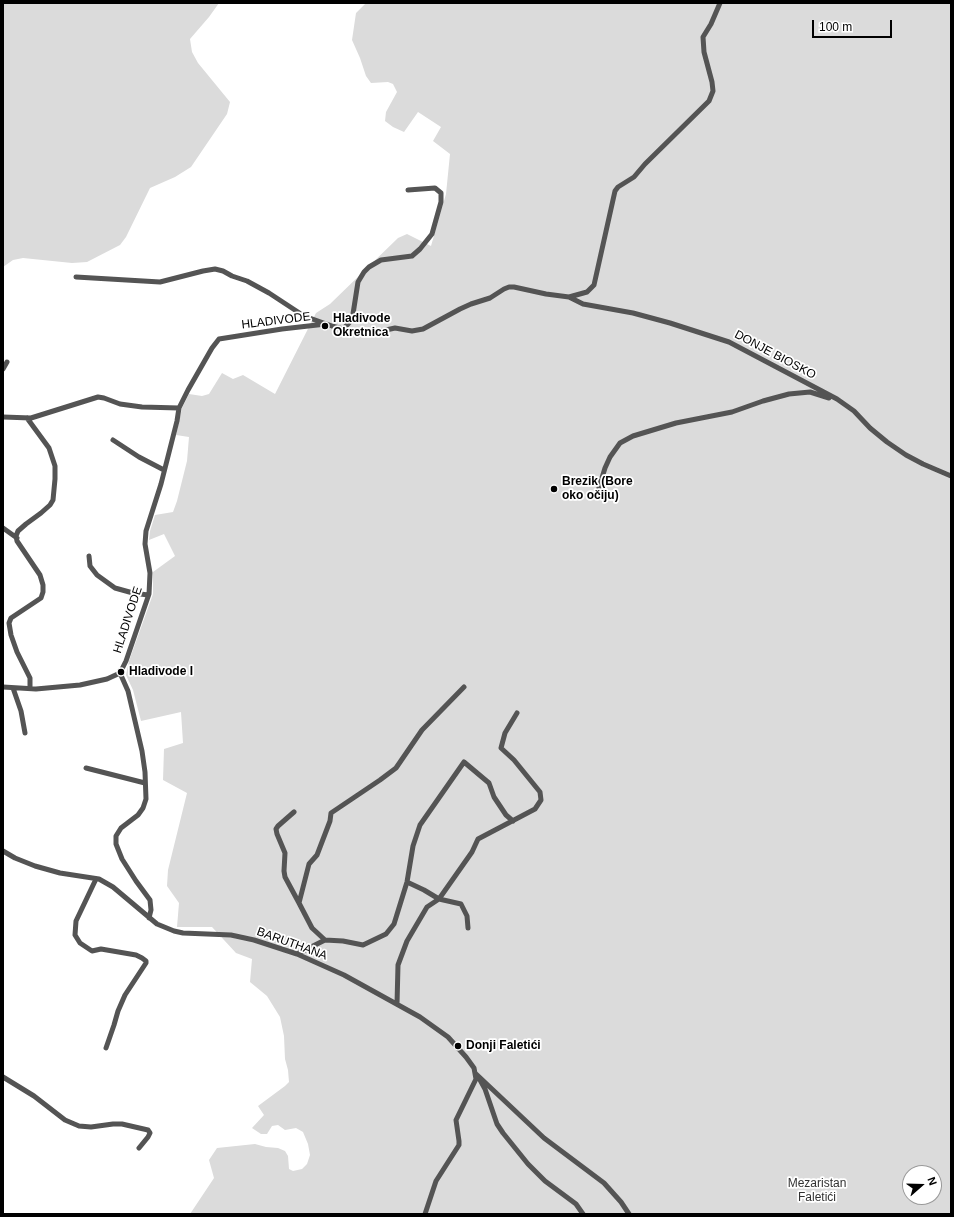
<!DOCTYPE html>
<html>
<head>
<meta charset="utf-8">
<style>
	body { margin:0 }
	#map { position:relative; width:954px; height:1217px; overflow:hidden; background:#fff; font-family:Arial,sans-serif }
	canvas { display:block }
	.frame { position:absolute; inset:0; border:4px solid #000; pointer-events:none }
	.north { position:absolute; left:902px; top:1165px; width:40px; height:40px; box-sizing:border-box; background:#fff; border:1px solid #999; border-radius:50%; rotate:70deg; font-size:11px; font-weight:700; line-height:16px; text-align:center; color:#000 }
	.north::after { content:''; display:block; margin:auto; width:14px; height:18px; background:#000; clip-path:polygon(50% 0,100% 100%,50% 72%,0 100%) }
	.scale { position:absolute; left:812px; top:20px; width:80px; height:18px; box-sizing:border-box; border:2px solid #000; border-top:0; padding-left:5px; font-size:12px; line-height:14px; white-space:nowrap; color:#000; -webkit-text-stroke:3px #fff; paint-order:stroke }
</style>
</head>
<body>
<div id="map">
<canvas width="954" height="1217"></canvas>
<div class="frame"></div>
<div class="north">N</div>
<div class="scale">100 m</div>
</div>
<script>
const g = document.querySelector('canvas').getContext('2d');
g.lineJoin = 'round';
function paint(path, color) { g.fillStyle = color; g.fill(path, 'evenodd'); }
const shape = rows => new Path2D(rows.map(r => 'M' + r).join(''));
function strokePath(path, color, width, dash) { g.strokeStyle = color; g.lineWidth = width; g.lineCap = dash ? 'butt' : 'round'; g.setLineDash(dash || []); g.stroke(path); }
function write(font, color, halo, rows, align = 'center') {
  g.font = font + ' Arial,sans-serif'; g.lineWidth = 3.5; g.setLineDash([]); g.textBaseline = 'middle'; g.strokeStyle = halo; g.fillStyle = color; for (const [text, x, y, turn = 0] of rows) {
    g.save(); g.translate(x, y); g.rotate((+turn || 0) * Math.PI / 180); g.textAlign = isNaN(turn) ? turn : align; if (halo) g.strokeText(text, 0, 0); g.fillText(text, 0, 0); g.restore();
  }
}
paint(shape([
	[3,3,219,3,209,17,190,39,192,52,198,63,230,102,227,114,191,167,175,177,150,188,126,237,120,245,87,262,72,263,23,258,13,260,3,267],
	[366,3,951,3,951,1214,331,1214,330,1213,328,1214,190,1214,214,1178,209,1160,217,1148,255,1144,266,1147,278,1148,285,1151,288,1156,289,1169,293,1171,302,1169,307,1164,310,1155,308,1144,303,1132,296,1128,285,1130,278,1125,272,1126,267,1134,261,1134,252,1128,264,1115,258,1106,285,1086,289,1082,288,1070,285,1059,284,1036,280,1017,267,996,250,982,252,959,236,953,212,927,177,927,179,903,167,886,168,870,187,793,163,780,164,749,183,743,181,712,141,721,133,690,126,675,129,661,153,594,153,572,175,556,164,534,149,540,150,531,155,515,173,512,177,501,187,461,189,437,176,435,182,408,189,394,202,396,209,394,222,373,233,379,243,375,275,394,316,313,330,304,398,238,407,234,431,246,446,194,450,154,433,141,441,127,418,112,404,132,393,127,385,121,386,112,397,92,393,84,388,82,371,83,366,76,360,58,352,40,356,13],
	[910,1173,934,1173,934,1197,910,1197]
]), '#dbdbdb');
strokePath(shape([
	[76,277,160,282,203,271,215,269,223,271,232,276,247,281,269,293,304,316,332,326,357,333,368,334,395,328,412,331,423,329,460,309,471,304,490,298,504,289,509,287,514,287,546,294,569,297,583,304,633,313,670,323,729,342,837,399,854,411,870,428,887,442,906,455,923,464,951,476],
	[569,297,587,292,594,285,615,191,618,187,634,177,645,164,709,101,713,91,712,82,704,52,703,37,711,24,720,3],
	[343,329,349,323,353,314,358,282,364,272,369,267,381,260,412,256,420,249,432,234,441,202,441,193,435,188,408,190],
	[3,369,7,362],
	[179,408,188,390,212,348,219,339,282,329,326,324],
	[3,417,31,418,98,397,104,398,120,404,142,407,179,408,177,421,161,484,146,531,145,544,150,573,149,594,126,661,120,673,107,679,80,685,36,689,3,687],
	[27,418,49,448,55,466,55,479,53,500,50,505,41,513,26,524,18,531,16,536,17,541,40,575,43,585,43,592,41,598,11,618,9,623,11,635,17,652,30,678,30,688],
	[113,440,139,457,164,470],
	[598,491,605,468,610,457,620,443,633,436,676,423,732,412,763,401,789,394,810,392,829,398],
	[3,528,17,538],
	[89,556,90,566,97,575,115,588,133,593,148,595],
	[120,673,128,691,142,751,145,772,146,799,143,808,138,815,121,828,116,836,116,844,122,859,136,881,150,900,151,910,149,918],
	[13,688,21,711,25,733],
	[86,768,145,783],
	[294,812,278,826,276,829,277,834,285,853,284,871,285,877,299,903],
	[3,851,15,858,35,866,60,873,99,879,113,887,157,924,174,931,183,933,231,935,254,940,297,954,344,975,420,1017,448,1037,466,1057,474,1068,476,1079,456,1120,459,1141,459,1145,436,1181,425,1214],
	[96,879,76,921,75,935,80,943,92,951,101,949,136,955,142,958,146,961,146,963,125,995,118,1011,114,1025,106,1048],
	[407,882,424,890,439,899,461,904,467,916,468,928],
	[325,940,312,928,299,903,309,864,317,855,330,821,331,813,380,780,396,768,422,730,464,687],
	[297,954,325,940,343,941,363,945,386,934,394,924,407,882,413,846,420,825,464,762,489,783,494,797,506,815,513,821],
	[397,1004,398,965,407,941,427,907,439,899,472,852,478,839,535,809,541,800,540,792,514,760,501,748,505,733,517,713],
	[475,1073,544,1138,604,1183,621,1202,629,1214],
	[3,1077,34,1096,65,1120,79,1126,91,1127,113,1124,122,1124,148,1130,150,1133,148,1137,139,1148],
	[479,1078,485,1089,497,1124,503,1133,528,1164,545,1181,576,1204,583,1214]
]), '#545454', 5);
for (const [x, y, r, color] of [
	[325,326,4,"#000"],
	[554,489,4,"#000"],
	[121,672,4,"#000"],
	[458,1046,4,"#000"]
]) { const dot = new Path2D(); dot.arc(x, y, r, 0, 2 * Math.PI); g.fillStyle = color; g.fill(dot); strokePath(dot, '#fff', 1.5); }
write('bold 12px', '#000', '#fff', [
	["Hladivode",333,319],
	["Okretnica",333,333],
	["Brezik (Bore",562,482],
	["oko očiju)",562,496],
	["Hladivode I",129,672],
	["Donji Faletići",466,1046]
], 'left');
write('12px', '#000', '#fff', [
	["HLADIVODE",276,321,-7],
	["DONJE BIOSKO",775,355,28],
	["HLADIVODE",128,620,-72],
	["BARUTHANA",292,944,20]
]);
write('12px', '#323232', '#fff', [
	["Mezaristan",817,1184],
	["Faletići",817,1198]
]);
</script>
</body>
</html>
